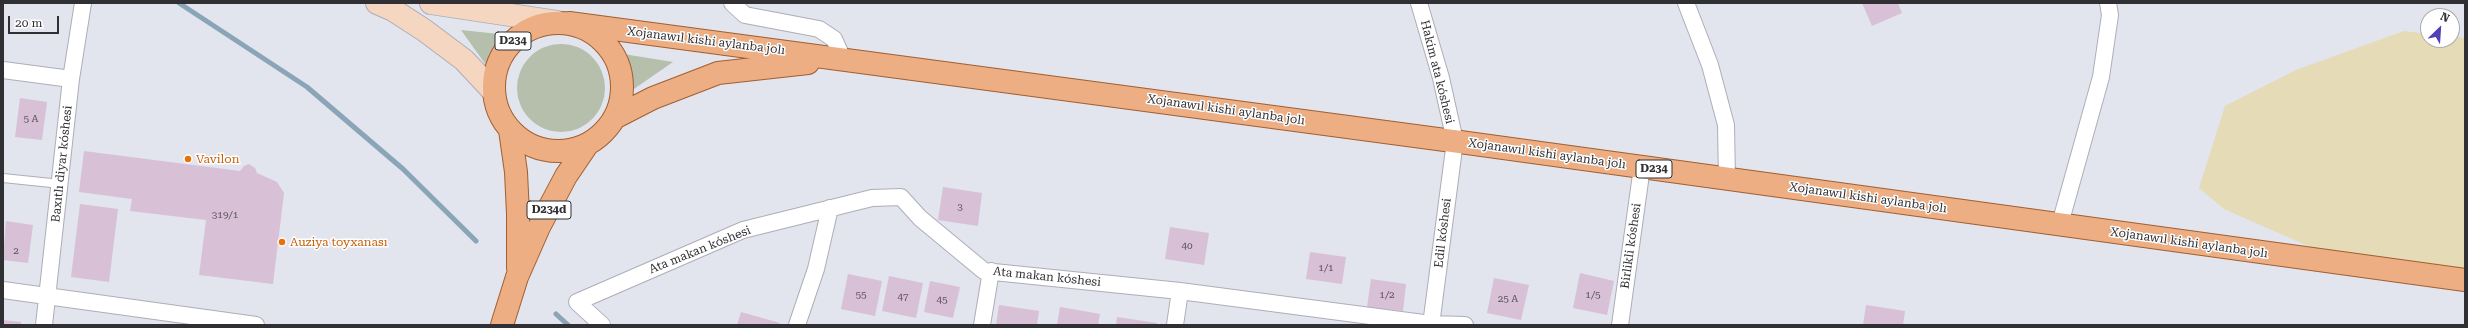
<!DOCTYPE html>
<html>
<head>
<meta charset="utf-8">
<style>
	body { margin:0 }
	#map { position:relative; width:2468px; height:328px; overflow:hidden; background:#e2e4ee; font-family:"Roboto Serif",serif }
	canvas { display:block }
	.frame { position:absolute; inset:0; border:4px solid #303034; pointer-events:none }
	.north { position:absolute; left:2420px; top:8px; width:40px; height:40px; box-sizing:border-box; background:#fff; border:1px solid #acacae; border-radius:50%; rotate:25deg; font-size:11px; font-weight:700; line-height:16px; text-align:center; color:#303034 }
	.north::after { content:''; display:block; margin:auto; width:14px; height:18px; background:#503fb6; clip-path:polygon(50% 0,100% 100%,50% 72%,0 100%) }
	.scale { position:absolute; left:8px; top:16px; width:51px; height:18px; box-sizing:border-box; border:2px solid #303034; border-top:0; padding-left:5px; font-size:12px; line-height:14px; white-space:nowrap; color:#303034; -webkit-text-stroke:3px #fff; paint-order:stroke }
</style>
</head>
<body>
<div id="map">
<canvas width="2468" height="328"></canvas>
<div class="frame"></div>
<div class="north">N</div>
<div class="scale">20 m</div>
</div>
<script>
const g = document.querySelector('canvas').getContext('2d');
g.lineJoin = 'round';
function paint(path, color) { g.fillStyle = color; g.fill(path, 'evenodd'); }
const shape = rows => new Path2D(rows.map(r => 'M' + r).join(''));
function strokePath(path, color, width, dash) { g.strokeStyle = color; g.lineWidth = width; g.lineCap = dash ? 'butt' : 'round'; g.setLineDash(dash || []); g.stroke(path); }
function write(font, color, halo, rows, align = 'center') {
  g.font = font + ' "Roboto Serif",serif'; g.lineWidth = 3; g.setLineDash([]); g.textBaseline = 'middle'; g.strokeStyle = halo; g.fillStyle = color; for (const [text, x, y, turn = 0] of rows) {
    g.save(); g.translate(x, y); g.rotate((+turn || 0) * Math.PI / 180); g.textAlign = isNaN(turn) ? turn : align; if (halo) g.strokeText(text, 0, 0); g.fillText(text, 0, 0); g.restore();
  }
}
paint(shape([
	[461,30,508,35,494,48,486,65],
	'517 88a44 44 0 1 1 88 0a44 44 0 1 1-88 0Z',
	[617,53,673,62,631,91,629,72,625,62]
]), '#b5bfac');
paint(shape([
	[2404,31,2428,34,2428,40,2452,40,2452,36,2465,38,2465,279,2349,264,2224,209,2199,188,2225,106,2296,70]
]), '#e5dbb6');
strokePath(shape([
	[179,3,307,87,403,169,476,241],
	[556,314,568,325]
]), '#8aa5b7', 5);
paint(shape([
	[1862,3,1898,3,1902,13,1872,26],
	[20,98,47,102,42,140,15,137],
	[84,151,240,171,244,166,249,164,255,168,257,173,277,182,284,193,273,284,199,275,206,220,130,211,132,199,79,192],
	[943,187,982,193,978,226,938,220],
	[80,204,118,209,109,282,71,277],
	[6,221,33,225,28,263,3,260],
	[1170,227,1209,233,1204,265,1165,259],
	[1310,252,1346,257,1342,284,1306,279],
	[1580,273,1614,281,1607,315,1573,308],
	[848,274,882,281,875,316,841,309],
	[889,276,923,283,916,318,882,311],
	[1494,278,1529,285,1521,320,1487,313],
	[1371,279,1406,284,1403,311,1367,307],
	[930,281,960,287,953,318,924,312],
	[999,305,1039,311,1037,325,996,325],
	[1866,305,1905,311,1903,325,1863,325],
	[1060,307,1100,314,1098,325,1057,325],
	[741,312,780,323,779,325,737,325],
	[1117,317,1157,323,1157,325,1116,325],
	[3,320,21,322,21,325,3,325]
]), '#d8c0d6');
const lane = shape([
	[3,178,61,184]
]);
const street = shape([
	[732,3,745,15,819,29,834,39,843,59],
	[1419,3,1441,78,1455,141,1431,325],
	[1686,3,1710,65,1726,125,1727,179],
	[3,70,71,79],
	[2060,224,2101,77,2110,15,2108,3],
	[3,290,256,325],
	[44,325,71,79,83,3],
	[602,325,577,302,743,230,872,198,901,197,920,218,984,271,1180,291,1431,324,1465,325],
	[797,325,816,269,830,208],
	[982,325,991,271],
	[1175,325,1180,291],
	[1620,325,1642,167]
]);
const secondary = shape([
	[377,3,393,10,424,30,464,60,493,91],
	[431,3,557,22]
]);
const primary = shape([
	'494 87a64 64 0 1 1 128 0a64 64 0 1 1-128 0Z',
	[569,23,1460,142,2465,280],
	[616,117,653,98,718,73,808,63],
	[510,130,516,172,518,214,518,268],
	[502,325,517,277,539,227,566,176,587,145]
]);
strokePath(lane, '#adaeb8', 10);
strokePath(street, '#adaeb8', 18);
strokePath(secondary, '#adaeb8', 24);
strokePath(primary, '#a25f30', 24);
strokePath(lane, '#fff', 8);
strokePath(street, '#fff', 16);
strokePath(secondary, '#f5d6c0', 22);
strokePath(primary, '#ecae82', 22);
for (const [x, y, r, color] of [
	[188,159,4,"#e8710a"],
	[282,242,4,"#e8710a"]
]) { const dot = new Path2D(); dot.arc(x, y, r, 0, 2 * Math.PI); g.fillStyle = color; g.fill(dot); strokePath(dot, '#fff', 1.5); }
write('10px', '#5a545c', null, [
	["5 А",31,119],
	["3",960,207],
	["319/1",225,215],
	["40",1187,246],
	["2",16,251],
	["1/1",1326,268],
	["55",861,295],
	["1/2",1387,295],
	["1/5",1593,295],
	["47",903,297],
	["25 А",1508,299],
	["45",942,300]
]);
for (const [x, y, w] of [
	[513,41,36],
	[1654,169,36],
	[549,210,44]
]) { const box = new Path2D(); box.roundRect(x - w / 2, y - 9, w, 18, 3); g.fillStyle = '#fff'; g.fill(box); strokePath(box, '#303034', 1); }
write('bold 11px', '#303034', null, [
	["D234",513,41],
	["D234",1654,169],
	["D234d",549,210]
]);
write('12px', '#303034', '#fff', [
	["Xojanawıl kishi aylanba jolı",706,41,7],
	["Hakim ata kóshesi",1437,72,76],
	["Xojanawıl kishi aylanba jolı",1226,110,8],
	["Xojanawıl kishi aylanba jolı",1547,154,8],
	["Baxıtlı diyar kóshesi",62,164,-84],
	["Xojanawıl kishi aylanba jolı",1868,198,8],
	["Edil kóshesi",1443,233,-83],
	["Xojanawıl kishi aylanba jolı",2189,243,8],
	["Birlikli kóshesi",1631,246,-82],
	["Ata makan kóshesi",700,250,-22],
	["Ata makan kóshesi",1047,277,6]
]);
write('12px', '#c56008', '#fff', [
	["Vavilon",196,159],
	["Auziya toyxanası",290,242]
], 'left');
</script>
</body>
</html>
